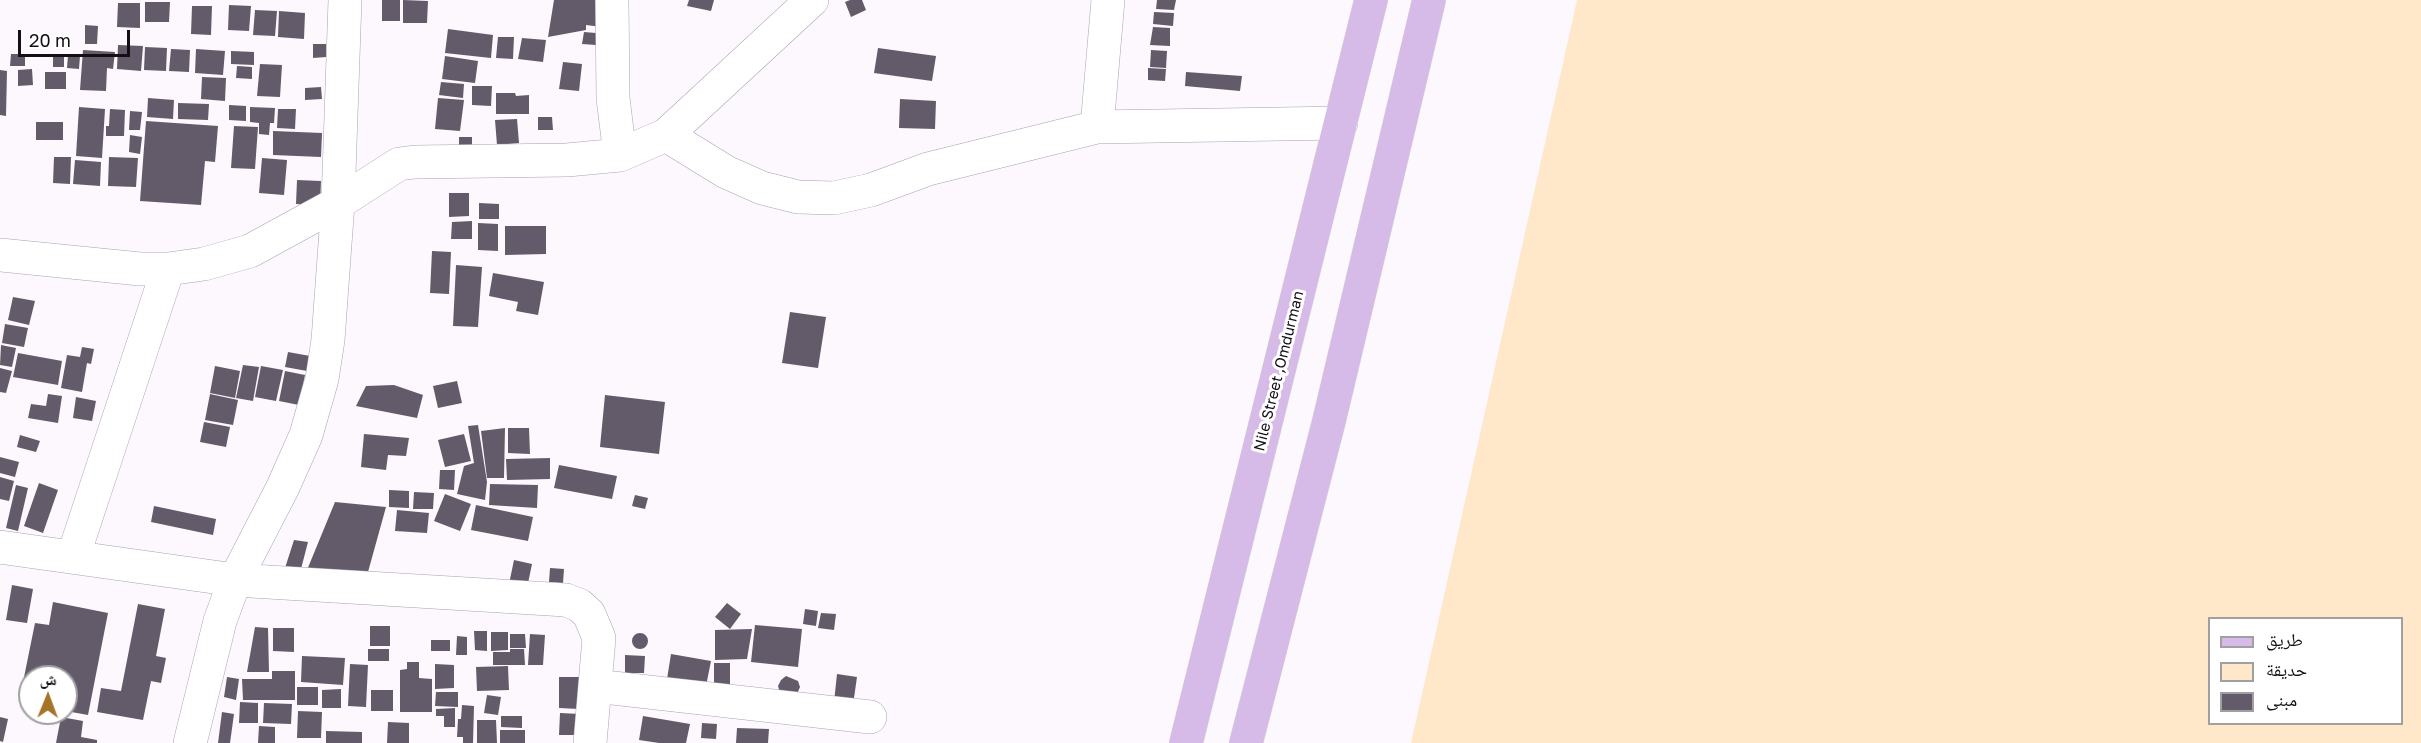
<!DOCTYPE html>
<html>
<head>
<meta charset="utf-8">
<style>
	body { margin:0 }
	#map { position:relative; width:2421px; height:743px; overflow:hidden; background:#fcf8fe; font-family:"Golos Text","Noto Naskh Arabic",sans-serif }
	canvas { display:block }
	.legend { position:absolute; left:2208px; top:617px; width:195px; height:108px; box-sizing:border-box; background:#fff; border:2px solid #a19fa1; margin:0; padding:8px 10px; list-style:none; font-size:18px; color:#130f15 }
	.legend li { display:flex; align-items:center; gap:12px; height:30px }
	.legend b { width:30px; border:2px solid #a19fa1 }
	.north { position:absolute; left:18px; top:665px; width:60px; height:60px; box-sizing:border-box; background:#fff; border:2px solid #a19fa1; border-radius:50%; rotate:1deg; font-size:16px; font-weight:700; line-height:24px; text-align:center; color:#130f15 }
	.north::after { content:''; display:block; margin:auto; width:21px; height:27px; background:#a47528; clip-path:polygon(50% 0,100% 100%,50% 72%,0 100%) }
	.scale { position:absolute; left:18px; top:30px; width:112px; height:27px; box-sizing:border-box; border:3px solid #130f15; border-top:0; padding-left:8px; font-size:18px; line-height:21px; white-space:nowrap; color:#130f15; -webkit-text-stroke:4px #fff; paint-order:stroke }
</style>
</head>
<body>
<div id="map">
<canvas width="2421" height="743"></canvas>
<ul class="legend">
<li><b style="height:8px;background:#d6bae8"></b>طريق</li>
<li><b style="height:16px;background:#ffe8ca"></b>حديقة</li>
<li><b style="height:16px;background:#635b69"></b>مبنى</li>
</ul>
<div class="north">ش</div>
<div class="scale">20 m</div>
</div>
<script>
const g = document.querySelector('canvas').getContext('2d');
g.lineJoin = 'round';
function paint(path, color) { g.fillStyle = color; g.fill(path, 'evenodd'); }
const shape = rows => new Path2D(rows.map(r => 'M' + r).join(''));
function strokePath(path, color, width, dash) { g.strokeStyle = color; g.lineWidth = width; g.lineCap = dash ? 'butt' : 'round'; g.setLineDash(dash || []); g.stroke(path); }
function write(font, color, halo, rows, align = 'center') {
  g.font = font + ' "Golos Text",sans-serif'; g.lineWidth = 6; g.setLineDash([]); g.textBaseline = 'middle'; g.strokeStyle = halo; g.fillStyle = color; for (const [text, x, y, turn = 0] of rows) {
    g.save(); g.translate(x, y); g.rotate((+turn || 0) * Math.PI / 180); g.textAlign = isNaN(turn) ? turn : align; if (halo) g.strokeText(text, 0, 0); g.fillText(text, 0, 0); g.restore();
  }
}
paint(shape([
	[1577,0,2421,0,2421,743,1411,743],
	[2210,618,2402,618,2402,724,2210,724]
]), '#ffe8ca');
paint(shape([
	[382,0,400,0,400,21,382,21],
	[403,0,428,1,427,23,403,23],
	[554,0,600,0,602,27,586,25,586,30,548,37],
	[689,0,714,0,711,11,687,6],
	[850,0,862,0,866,10,851,17,845,2],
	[1157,0,1176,0,1174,10,1156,9],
	[145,2,170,2,169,22,145,22],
	[118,3,140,3,140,28,117,27],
	[229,5,251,6,249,31,228,30],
	[192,6,212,6,211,35,191,34],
	[255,10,277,11,275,36,253,35],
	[279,11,305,13,304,39,278,37],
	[1154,12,1174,13,1173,26,1153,24],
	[85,25,98,26,97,44,85,44],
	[1153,27,1170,28,1170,46,1150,45],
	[448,29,493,35,491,58,445,53],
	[584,32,596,33,596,45,582,44],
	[498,37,514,37,513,59,496,58],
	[522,38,546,40,543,62,518,59],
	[313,44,326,44,326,57,313,58],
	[118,45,143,46,141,71,117,69],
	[145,47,167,48,166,71,144,70],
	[878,48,936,56,932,81,874,73],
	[171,49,190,50,189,72,169,71],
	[196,49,225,51,223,75,195,73],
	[83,50,115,52,113,69,107,68,106,91,80,90],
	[1151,50,1167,51,1166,68,1150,67],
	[231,51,254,52,254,65,231,64],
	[11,54,25,54,25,66,10,66],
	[68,55,80,56,79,69,67,68],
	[53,56,64,56,64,67,53,67],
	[445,56,478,61,475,83,442,79],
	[563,62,582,64,579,91,559,89],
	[260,64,282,65,280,97,257,96],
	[237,66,252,67,252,79,236,78],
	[1148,68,1166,69,1165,81,1148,80],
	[32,69,33,85,18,86,18,70],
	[0,70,7,71,6,116,0,115],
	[45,72,66,72,66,89,45,89],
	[1186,72,1242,76,1240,91,1185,86],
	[202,77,226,78,225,101,201,99],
	[441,82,464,84,463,98,439,95],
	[472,86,492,86,491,106,472,105],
	[321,87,322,99,305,100,305,88],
	[496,93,515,93,516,96,529,95,529,114,496,114],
	[148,98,174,100,173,119,147,117],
	[438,98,464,100,460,131,435,129],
	[900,99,936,101,935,129,899,128],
	[178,103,209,104,208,120,178,119],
	[229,105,246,106,246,121,229,120],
	[79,107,105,109,102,158,76,156],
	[250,107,275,108,274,123,270,123,269,135,259,134,259,123,250,122],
	[110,109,125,110,124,136,106,136,106,126,109,126],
	[278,109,296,109,295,129,277,128],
	[130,111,142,112,140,130,129,130],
	[538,117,552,117,553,130,538,130],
	[517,119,519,143,497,145,495,120],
	[146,121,218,126,215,162,205,161,201,205,140,201],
	[36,122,63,122,63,140,36,140],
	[234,126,258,127,255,169,231,168],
	[273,131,322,133,321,157,273,155],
	[130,135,142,137,140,154,129,152],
	[459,137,472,137,472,156,459,156],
	[54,157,71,157,70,184,53,183],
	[109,157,138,158,136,187,108,186],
	[262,158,287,160,284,195,259,193],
	[75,160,101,162,100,186,73,184],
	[297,180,321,181,320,205,296,204],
	[449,193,469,193,469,216,449,217],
	[479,203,499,204,499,219,479,219],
	[472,221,472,239,451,239,452,222],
	[478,223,498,224,498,251,478,250],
	[505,226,546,226,546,254,505,255],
	[432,251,451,252,449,294,430,293],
	[456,265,482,267,478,327,453,326],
	[493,273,544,282,538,315,516,311,518,302,489,296],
	[13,297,35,301,29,325,8,320],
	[790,312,826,317,818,368,782,363],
	[5,324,28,328,24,347,2,343],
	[1,345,16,348,12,367,0,365],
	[82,347,94,349,91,364,87,363,82,392,61,388,67,355,80,357],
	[288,352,310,356,307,371,285,367],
	[18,353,62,361,58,385,13,377],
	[243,365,259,367,253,401,236,398],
	[215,366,240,371,235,398,210,393],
	[261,366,283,370,276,401,255,397],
	[0,368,12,371,6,393,0,392],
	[285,371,305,375,299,405,279,401],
	[457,381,462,403,438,408,433,386],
	[394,385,423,395,417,418,356,406,366,386],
	[48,394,62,396,58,423,28,418,31,404,46,406],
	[210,394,238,400,233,425,205,420],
	[605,395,665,402,659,454,600,447],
	[76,397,96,401,92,421,73,418],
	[204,422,230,427,226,447,200,442],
	[478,425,487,482,485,500,457,494,464,466,474,463,468,426],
	[505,428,504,478,487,478,481,431],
	[508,428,529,428,530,454,508,453],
	[364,434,409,438,406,456,388,455,386,470,361,467],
	[464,434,471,461,445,467,438,440],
	[20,435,40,441,36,452,17,447],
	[0,457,19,462,15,477,0,473],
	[550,458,550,479,507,480,506,459],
	[559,465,617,476,612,499,554,488],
	[440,470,455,470,454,490,439,489],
	[0,477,14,481,9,501,0,499],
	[39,483,58,490,43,533,24,526],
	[490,484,538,485,537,508,489,505],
	[16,485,28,488,18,531,6,528],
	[389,490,409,491,409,508,389,507],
	[414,492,434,493,433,509,413,509],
	[445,494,471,504,460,531,434,521],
	[635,495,648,498,645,509,632,506],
	[335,502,386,507,368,572,307,570],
	[476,505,533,517,528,541,471,530],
	[154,506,216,519,213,535,151,522],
	[397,510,429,513,427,533,395,531],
	[294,540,308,542,301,569,285,568],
	[514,560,532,564,527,588,509,584],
	[550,568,564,569,563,583,549,582],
	[12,585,33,589,27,623,6,620],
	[53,602,108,613,88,715,66,711,66,677,30,677,30,704,19,702,35,623,49,625],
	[727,603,741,614,730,629,715,617],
	[138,604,165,609,156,656,166,658,161,683,151,681,143,720,97,712,101,688,121,691],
	[805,609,818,611,816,626,803,624],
	[821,613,836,614,834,630,818,628],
	[755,625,802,629,798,667,751,662],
	[370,626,390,626,390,646,370,646],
	[255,627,268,628,269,672,247,672],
	[273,628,294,628,294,652,273,651],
	[752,629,747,659,715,660,715,630],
	[474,631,487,631,487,651,475,650],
	[491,632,508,632,508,650,491,651],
	'632 641a8 8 0 1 1 16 0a8 8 0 1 1-16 0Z',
	[510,634,525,634,526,648,510,648],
	[530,634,545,635,543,665,528,665],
	[457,636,467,637,467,655,456,655],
	[431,640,450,640,450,651,431,651],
	[368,649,389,649,389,661,368,661],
	[510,649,524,649,525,665,493,665,493,652,510,652],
	[671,654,711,661,706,686,667,679],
	[625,655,645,656,644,673,625,673],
	[302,656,345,658,343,685,301,682],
	[407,662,419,662,419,678,432,679,432,712,400,712,400,670,407,669],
	[714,663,730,663,730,685,714,685],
	[350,664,368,665,366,707,348,706],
	[435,664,454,665,454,688,435,689],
	[508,666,509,690,477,691,476,667],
	[272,671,295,671,295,700,243,700,242,679,272,679],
	[837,674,857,677,853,705,834,702],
	[786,676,798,681,800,687,797,694,780,693,778,686,781,680],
	[227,677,239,679,236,700,224,697],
	[559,677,579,677,579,709,559,708],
	[297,687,318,687,318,705,297,705],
	[341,689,341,708,322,708,322,690],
	[371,690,393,690,393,711,371,711],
	[436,692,458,692,458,707,435,706],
	[487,695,501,697,498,715,484,713],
	[240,702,258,703,258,723,239,723],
	[264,703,292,704,291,724,263,723],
	[462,705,474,706,473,743,463,743,463,737,457,737,458,719,461,719],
	[455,708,455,727,444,727,444,716,436,716,436,709],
	[298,711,322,712,321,738,297,738],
	[222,712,234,714,230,743,218,743],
	[560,713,580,714,579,735,559,735],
	[501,716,522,716,522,728,501,727],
	[643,716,690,724,686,743,659,743,639,740],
	[0,717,8,719,3,742,0,741],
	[61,717,83,721,81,737,97,740,97,743,56,743],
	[477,720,496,720,497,743,477,743],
	[388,722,409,723,409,743,387,743],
	[702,723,717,724,716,739,701,738],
	[259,726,275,727,275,743,258,743],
	[737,728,769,729,768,743,736,743],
	[500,730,525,730,525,743,500,743],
	[326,731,362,732,362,743,326,743]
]), '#635b69');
const minor = shape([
	[612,0,613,98,620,155],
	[1097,127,1108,0],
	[666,135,726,172,762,188,798,197,834,198,871,190,928,169,1097,127,1341,123],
	[0,255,140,269,168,269,204,264,250,251,338,203,399,164,415,162,567,160,620,155,666,135,812,0],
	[0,547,235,580,566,600,579,605,589,614,599,638,590,743],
	[73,557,168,269],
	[595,686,870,717],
	[190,743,220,621,235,580,283,487,306,435,322,379,328,340,338,203,345,0]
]);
const major = shape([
	[1186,743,1371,0],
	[1246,743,1329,421,1429,0]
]);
strokePath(minor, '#aaa1b1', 34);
strokePath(major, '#d5d4d5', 34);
strokePath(minor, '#fff', 33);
strokePath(major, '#d6bae8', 33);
write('15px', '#130f15', '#fff', [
	["Nile Street ,Omdurman",1279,371,-76]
]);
</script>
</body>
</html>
